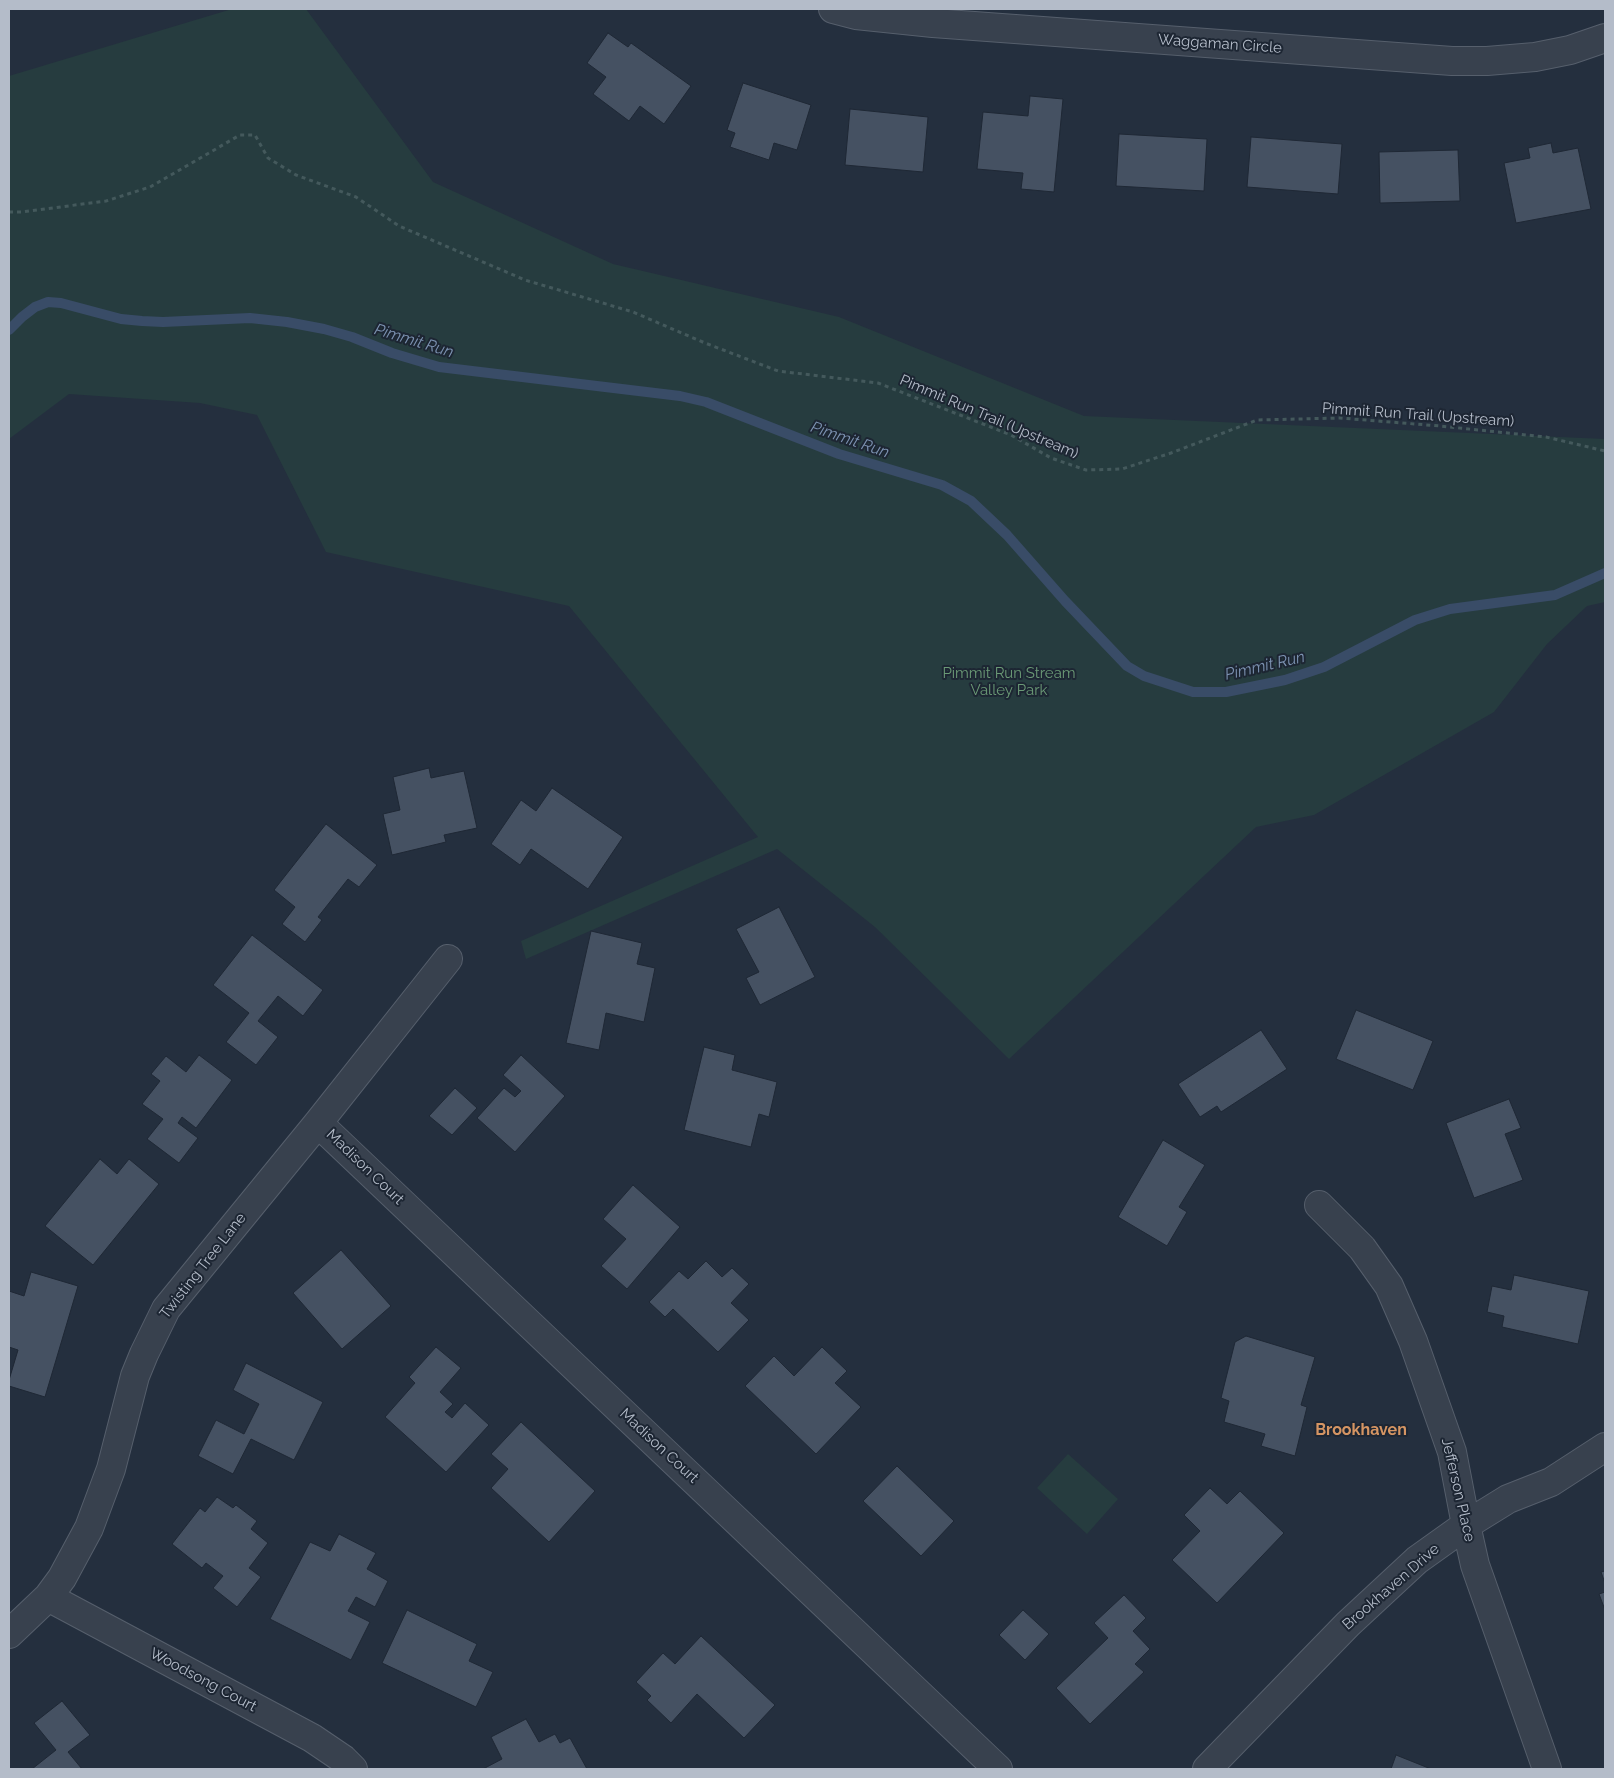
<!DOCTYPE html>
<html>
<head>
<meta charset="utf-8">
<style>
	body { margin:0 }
	#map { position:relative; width:1614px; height:1778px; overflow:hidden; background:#242f3e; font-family:Raleway,sans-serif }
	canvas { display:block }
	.frame { position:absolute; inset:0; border:10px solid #b4bcc9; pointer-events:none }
</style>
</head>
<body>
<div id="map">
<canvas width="1614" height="1778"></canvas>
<div class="frame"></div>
</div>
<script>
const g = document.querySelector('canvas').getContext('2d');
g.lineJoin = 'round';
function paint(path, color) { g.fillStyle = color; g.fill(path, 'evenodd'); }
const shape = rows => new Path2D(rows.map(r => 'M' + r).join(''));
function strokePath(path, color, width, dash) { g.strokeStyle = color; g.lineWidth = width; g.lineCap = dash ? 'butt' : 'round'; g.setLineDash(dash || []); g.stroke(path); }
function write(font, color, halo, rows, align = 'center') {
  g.font = font + ' Raleway,sans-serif'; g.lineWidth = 4; g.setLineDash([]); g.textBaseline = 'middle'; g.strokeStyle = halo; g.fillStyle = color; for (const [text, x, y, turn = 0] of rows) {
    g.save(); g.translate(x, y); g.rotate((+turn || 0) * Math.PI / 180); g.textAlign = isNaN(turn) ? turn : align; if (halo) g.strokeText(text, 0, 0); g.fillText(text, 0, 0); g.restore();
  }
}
paint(shape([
	[232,9,306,9,433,182,613,264,839,317,1084,416,1605,439,1605,602,1587,606,1547,644,1494,712,1314,815,1256,827,1009,1059,875,927,777,849,526,959,521,941,758,837,569,606,326,552,257,415,200,403,69,394,9,439,9,76],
	[1068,1454,1118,1499,1087,1534,1037,1488]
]), '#263c3f');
strokePath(shape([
	[9,330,22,317,35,307,48,302,61,303,121,319,142,321,163,322,250,318,287,322,324,329,352,337,392,353,439,367,680,396,706,402,839,454,942,485,971,501,1007,535,1065,601,1127,666,1144,676,1193,692,1226,692,1285,680,1324,667,1415,620,1450,609,1555,595,1605,573]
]), '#394c67', 10);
const building = shape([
	[608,33,628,47,631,43,691,86,664,124,640,106,629,121,593,94,606,77,587,63,608,33],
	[743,83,811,105,797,150,774,143,769,160,730,147,735,133,727,130,743,83],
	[1030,96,1063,99,1054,192,1021,189,1023,173,977,169,983,112,1028,116,1030,96],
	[850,109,928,117,923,172,845,165,850,109],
	[1119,134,1207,139,1204,191,1116,186,1119,134],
	[1251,137,1342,144,1338,194,1247,187,1251,137],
	[1551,143,1553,153,1578,148,1591,209,1516,223,1504,163,1530,158,1528,148,1551,143],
	[1458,150,1460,201,1380,203,1379,152,1458,150],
	[429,768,431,778,464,771,477,828,444,835,446,842,392,855,383,814,400,810,393,777,429,768],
	[552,788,623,837,588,889,531,849,520,865,491,844,521,800,536,811,552,788],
	[326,824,377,865,359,887,348,879,318,917,322,920,305,942,282,924,295,907,274,890,326,824],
	[779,907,815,977,760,1005,746,978,759,972,736,929,779,907],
	[591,931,642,943,637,964,655,968,644,1022,606,1013,599,1050,566,1043,591,931],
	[252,935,323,990,303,1016,278,996,258,1021,278,1037,256,1065,226,1042,249,1013,213,985,252,935],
	[1356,1010,1433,1041,1413,1090,1336,1059,1356,1010],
	[1261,1030,1287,1069,1221,1112,1217,1106,1200,1117,1178,1084,1261,1030],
	[704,1047,735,1055,732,1070,777,1082,769,1117,759,1114,751,1147,684,1130,704,1047],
	[199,1055,232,1080,196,1128,182,1117,178,1123,198,1138,179,1163,147,1139,163,1119,142,1104,160,1081,151,1074,166,1056,186,1072,199,1055],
	[521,1055,565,1096,515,1152,477,1118,504,1088,515,1097,521,1091,503,1075,521,1055],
	[455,1088,477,1108,452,1135,429,1116,455,1088],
	[1509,1099,1521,1128,1505,1134,1523,1180,1474,1198,1446,1123,1509,1099],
	[1163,1140,1205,1165,1179,1207,1187,1212,1167,1246,1118,1217,1163,1140],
	[100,1159,117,1174,129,1159,159,1184,93,1265,45,1226,100,1159],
	[633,1185,680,1227,627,1289,601,1266,626,1239,603,1219,633,1185],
	[341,1250,391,1306,342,1349,293,1293,341,1250],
	[706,1261,722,1277,732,1268,749,1284,731,1303,749,1320,718,1352,673,1309,665,1317,649,1302,679,1271,688,1279,706,1261],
	[31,1272,78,1286,45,1397,9,1386,9,1380,18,1350,9,1347,9,1291,24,1296,31,1272],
	[1514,1275,1589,1291,1578,1344,1502,1327,1504,1316,1487,1312,1492,1286,1511,1290,1514,1275],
	[1246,1336,1315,1357,1301,1405,1307,1407,1295,1456,1261,1446,1265,1434,1224,1422,1229,1401,1221,1398,1235,1342,1246,1336],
	[436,1347,461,1368,440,1392,453,1404,445,1412,452,1418,465,1403,489,1425,446,1472,385,1417,415,1383,409,1377,436,1347],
	[822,1347,847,1371,835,1383,861,1407,816,1454,745,1386,774,1356,794,1376,822,1347],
	[246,1363,323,1402,294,1460,251,1439,233,1474,198,1456,216,1420,244,1434,259,1404,233,1390,246,1363],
	[521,1422,595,1491,549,1542,491,1488,508,1469,491,1454,521,1422],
	[897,1466,954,1521,921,1556,863,1501,897,1466],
	[1210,1488,1227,1504,1240,1491,1284,1533,1217,1603,1172,1560,1200,1531,1184,1515,1210,1488],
	[217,1497,233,1508,236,1505,257,1521,251,1529,268,1543,249,1568,261,1577,237,1607,213,1588,223,1576,206,1563,202,1568,172,1544,200,1508,205,1512,217,1497],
	[339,1534,376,1553,367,1569,388,1581,375,1607,356,1597,348,1611,370,1622,351,1660,270,1619,310,1542,330,1551,339,1534],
	[1605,1571,1605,1583,1601,1572,1605,1571],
	[1605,1592,1605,1610,1599,1594,1605,1592],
	[1124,1595,1146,1618,1133,1631,1150,1649,1135,1664,1144,1672,1090,1724,1056,1688,1108,1638,1094,1623,1124,1595],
	[407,1610,477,1644,469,1661,493,1672,476,1707,382,1663,407,1610],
	[1023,1610,1049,1634,1025,1660,999,1635,1023,1610],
	[701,1636,775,1705,744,1738,697,1694,671,1723,647,1700,651,1696,636,1682,663,1653,675,1664,701,1636],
	[62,1701,90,1735,68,1752,82,1769,32,1769,56,1750,34,1723,62,1701],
	[526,1719,539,1742,555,1734,560,1743,570,1738,587,1769,483,1769,502,1759,491,1737,526,1719],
	[1396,1755,1431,1769,1391,1769,1396,1755]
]);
paint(building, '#455162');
strokePath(building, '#1f2835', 1);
const minor = shape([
	[833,9,856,15,933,23,1452,61,1487,61,1535,57,1570,50,1605,38],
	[318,1123,998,1769],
	[1319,1205,1362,1248,1389,1286,1413,1341,1452,1452,1466,1525,1475,1565,1547,1769],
	[48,1597,312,1738,343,1759,353,1769],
	[9,1634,48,1597,62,1578,89,1528,111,1469,135,1376,144,1354,166,1309,318,1123,448,959],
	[1207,1769,1348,1624,1417,1560,1466,1525,1508,1499,1551,1482,1605,1447]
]);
strokePath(minor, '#565f6c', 30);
strokePath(shape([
	[9,212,22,212,106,201,150,187,240,135,255,135,268,158,296,175,356,197,399,226,525,280,633,312,705,343,778,371,878,383,1011,435,1051,458,1086,470,1122,469,1171,453,1257,420,1340,418,1440,426,1546,437,1605,451]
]), '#44595c', 3, [4, 4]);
strokePath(minor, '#38414e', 28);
write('15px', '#b4bcc9', '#1d2633', [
	["Waggaman Circle",1220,44,4],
	["Pimmit Run Trail (Upstream)",1418,415,4],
	["Pimmit Run Trail (Upstream)",989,417,23],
	["Madison Court",365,1167,44],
	["Twisting Tree Lane",203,1266,-52],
	["Madison Court",659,1446,43],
	["Jefferson Place",1458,1490,77],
	["Brookhaven Drive",1391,1587,-41],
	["Woodsong Court",203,1680,28]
]);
write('15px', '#6b9a76', '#1d2633', [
	["Pimmit Run Stream",1009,673],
	["Valley Park",1009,690]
]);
write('italic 16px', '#7c92b1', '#1d2633', [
	["Pimmit Run",414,341,17],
	["Pimmit Run",850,440,19],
	["Pimmit Run",1265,666,-13]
]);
write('bold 16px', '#d59563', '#1d2633', [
	["Brookhaven",1361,1430]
]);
</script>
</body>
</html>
